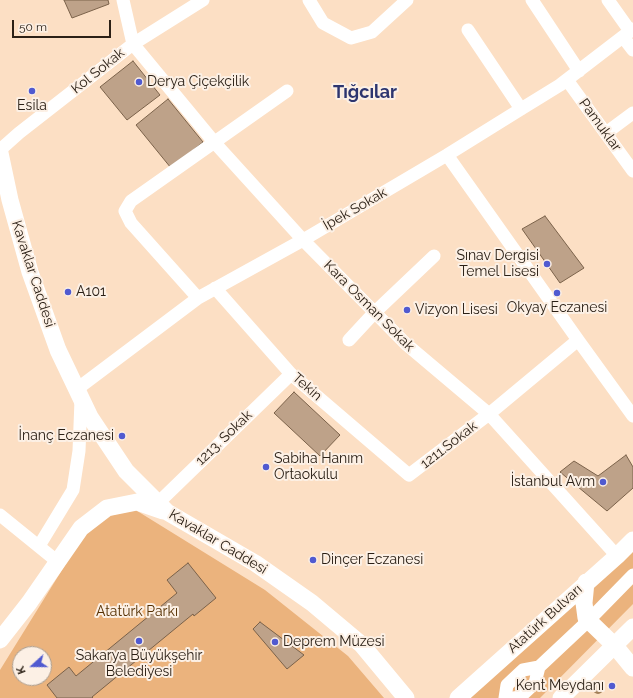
<!DOCTYPE html>
<html>
<head>
<meta charset="utf-8">
<style>
	body { margin:0 }
	#map { position:relative; width:633px; height:698px; overflow:hidden; background:#fcdfc4; font-family:Raleway,sans-serif }
	canvas { display:block }
	.north { position:absolute; left:12px; top:646px; width:40px; height:40px; box-sizing:border-box; background:#fcf0e5; border:1px solid #a89d92; border-radius:50%; rotate:249deg; font-size:11px; font-weight:700; line-height:16px; text-align:center; color:#2b2016 }
	.north::after { content:''; display:block; margin:auto; width:14px; height:18px; background:#505ad0; clip-path:polygon(50% 0,100% 100%,50% 72%,0 100%) }
	.scale { position:absolute; left:12px; top:20px; width:99px; height:18px; box-sizing:border-box; border:2px solid #2b2016; border-top:0; padding-left:5px; font-size:12px; line-height:14px; white-space:nowrap; color:#2b2016; -webkit-text-stroke:3px #fcf0e5; paint-order:stroke }
</style>
</head>
<body>
<div id="map">
<canvas width="633" height="698"></canvas>
<div class="north">K</div>
<div class="scale">50 m</div>
</div>
<script>
const g = document.querySelector('canvas').getContext('2d');
g.lineJoin = 'round';
function paint(path, color) { g.fillStyle = color; g.fill(path, 'evenodd'); }
const shape = rows => new Path2D(rows.map(r => 'M' + r).join(''));
function strokePath(path, color, width, dash) { g.strokeStyle = color; g.lineWidth = width; g.lineCap = dash ? 'butt' : 'round'; g.setLineDash(dash || []); g.stroke(path); }
function write(font, color, halo, rows, align = 'center') {
  g.font = font + ' Raleway,sans-serif'; g.lineWidth = 4; g.setLineDash([]); g.textBaseline = 'middle'; g.strokeStyle = halo; g.fillStyle = color; for (const [text, x, y, turn = 0] of rows) {
    g.save(); g.translate(x, y); g.rotate((+turn || 0) * Math.PI / 180); g.textAlign = isNaN(turn) ? turn : align; if (halo) g.strokeText(text, 0, 0); g.fillText(text, 0, 0); g.restore();
  }
}
paint(shape([
	[134,509,265,590,348,656,384,698,0,698,0,670,88,528,109,516],
	[20,654,44,654,44,678,20,678],
	[633,548,633,604,540,698,467,698]
]), '#ebb37d');
const building = shape([
	[64,0,108,0,109,4,72,18,64,0],
	[133,61,160,95,127,120,100,87,133,61],
	[168,99,203,142,171,168,136,125,168,99],
	[545,216,584,268,560,283,522,229,545,216],
	[294,392,340,435,320,456,274,413,294,392],
	[626,455,633,467,633,488,607,511,560,472,574,461,598,476,626,455],
	[188,563,216,598,194,616,193,614,92,697,93,698,57,698,47,685,69,667,76,676,177,593,167,580,188,563],
	[260,622,304,655,287,669,253,629,260,622]
]);
paint(building, '#bea289');
strokePath(building, '#7b624a', 1);
strokePath(shape([
	[123,0,133,44,214,142,303,240,406,344,489,414,617,556],
	[309,0,323,23,351,38,372,32,407,0],
	[532,0,579,71],
	[608,0,630,31],
	[468,30,521,109],
	[623,37,633,50],
	[567,80,633,171],
	[606,133,633,113],
	[0,150,19,133,133,44,203,0],
	[215,288,291,374,409,475,489,414,578,340,447,155],
	[198,298,131,223,125,211,131,201,287,91],
	[349,340,374,313,434,256],
	[578,340,633,416],
	[77,389,198,298,303,240,447,155,521,109,560,85,633,29],
	[158,503,291,374],
	[0,515,58,562],
	[39,546,73,490,79,451,81,400],
	[505,698,507,685,523,670,539,667],
	[514,698,520,697,535,683,539,667,588,621,633,575]
]), '#fff', 13);
strokePath(shape([
	[0,153,10,200,30,272,58,350,90,417,126,471,167,512,255,563,312,603,362,645,406,698],
	[586,582,584,603,586,618,615,646,633,668],
	[0,640,29,603,81,528,107,508,137,502,163,511],
	[458,698,617,556,633,540],
	[561,698,633,627]
]), '#fff', 17);
g.fillStyle = '#a17f59';
for (const [x, y] of [
	[598,689]
]) { g.beginPath(); g.arc(x, y, 5, 0, 2 * Math.PI); g.fill(); }
for (const [x, y, r, color] of [
	[139,82,4,"#505ad0"],
	[32,91,4,"#505ad0"],
	[547,264,4,"#505ad0"],
	[68,292,4,"#505ad0"],
	[557,293,4,"#505ad0"],
	[407,310,4,"#505ad0"],
	[122,436,4,"#505ad0"],
	[266,467,4,"#505ad0"],
	[603,482,4,"#505ad0"],
	[313,560,4,"#505ad0"],
	[139,641,4,"#505ad0"],
	[275,642,4,"#505ad0"],
	[612,686,4,"#505ad0"]
]) { const dot = new Path2D(); dot.arc(x, y, r, 0, 2 * Math.PI); g.fillStyle = color; g.fill(dot); strokePath(dot, '#fcf0e5', 1.5); }
write('14px', '#2b2016', '#fcf0e5', [
	["Kol Sokak",98,71,-39],
	["Pamuklar",600,125,54],
	["İpek Sokak",355,209,-30],
	["Kavaklar Caddesi",33,274,72],
	["Kara Osman Sokak",369,306,45],
	["Tekin",307,387,41],
	["1213. Sokak",224,438,-44],
	["1211.Sokak",449,445,-38],
	["Kavaklar Caddesi",218,542,31],
	["Atatürk Bulvarı",545,619,-42]
]);
write('14px', '#2b2016', '#fcf0e5', [
	["Derya Çiçekçilik",147,82],
	["Esila",32,106,"center"],
	["Sınav Dergisi",539,256,"right"],
	["Temel Lisesi",539,272,"right"],
	["A101",76,292],
	["Okyay Eczanesi",557,308,"center"],
	["Vizyon Lisesi",415,310],
	["İnanç Eczanesi",114,436,"right"],
	["Sabiha Hanım",274,459],
	["Ortaokulu",274,475],
	["İstanbul Avm",595,482,"right"],
	["Dinçer Eczanesi",321,560],
	["Deprem Müzesi",283,642],
	["Sakarya Büyükşehir",139,656,"center"],
	["Belediyesi",139,672,"center"],
	["Kent Meydanı",604,686,"right"]
], 'left');
write('14px', '#563002', '#fcf0e5', [
	["Atatürk Parkı",137,612]
]);
write('bold 18px', '#2d356f', '#fcf0e5', [
	["Tığcılar",365,93]
]);
</script>
</body>
</html>
